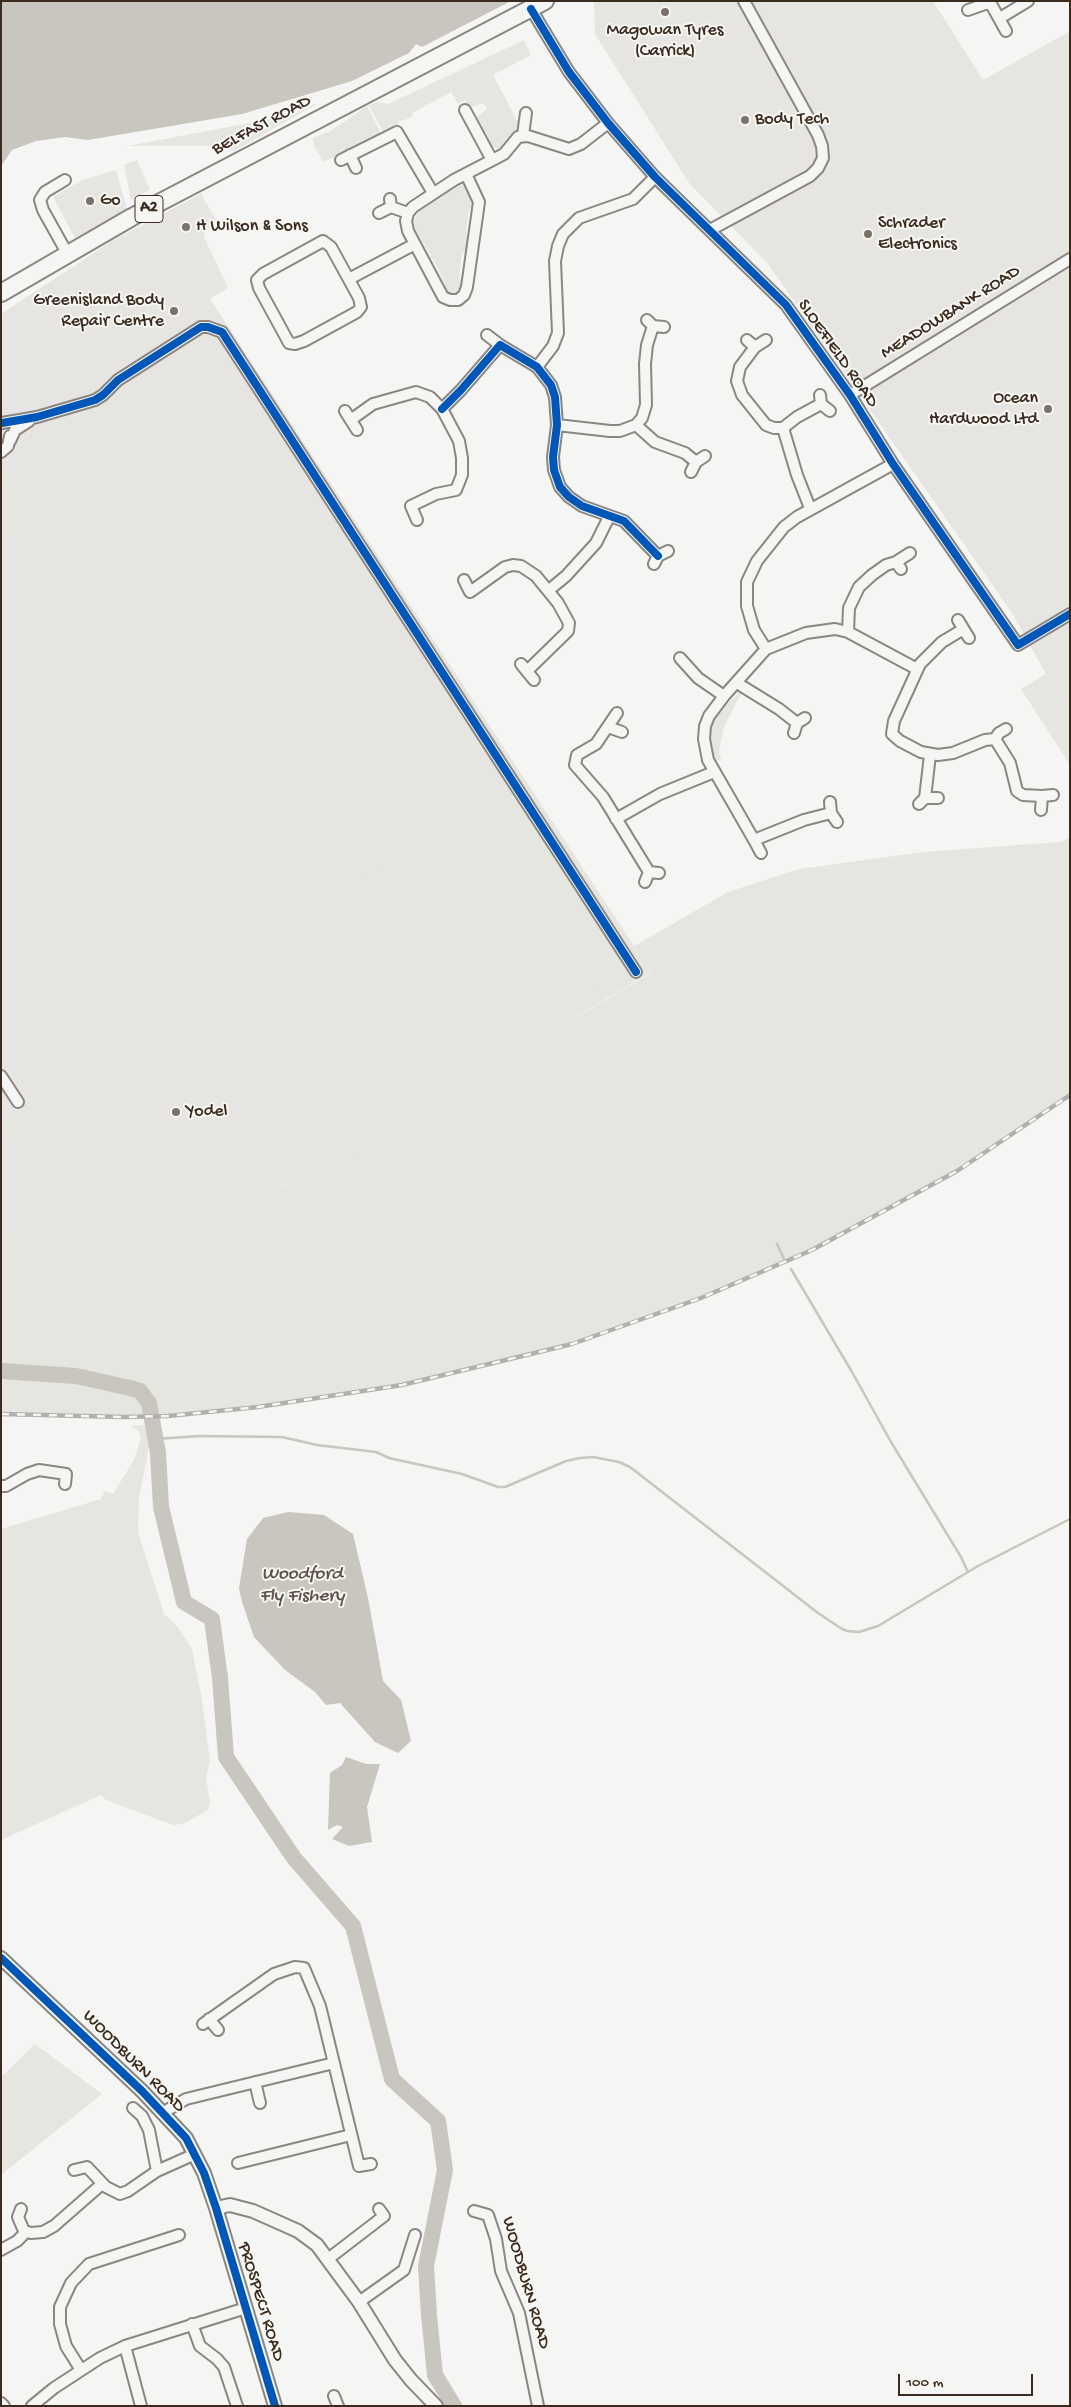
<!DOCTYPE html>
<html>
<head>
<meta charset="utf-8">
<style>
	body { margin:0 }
	#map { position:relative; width:1071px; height:2407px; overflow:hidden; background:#f5f5f3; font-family:"Gochi Hand",sans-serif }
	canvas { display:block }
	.frame { position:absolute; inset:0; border:2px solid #3b2a1e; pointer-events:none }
	.scale { position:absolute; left:898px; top:2374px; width:135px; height:22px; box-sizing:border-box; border:2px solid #3b2a1e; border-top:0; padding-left:6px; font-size:15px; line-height:18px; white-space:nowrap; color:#3b2a1e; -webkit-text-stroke:4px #f6f6f2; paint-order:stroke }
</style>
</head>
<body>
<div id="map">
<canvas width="1071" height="2407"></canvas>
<div class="frame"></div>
<div class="scale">100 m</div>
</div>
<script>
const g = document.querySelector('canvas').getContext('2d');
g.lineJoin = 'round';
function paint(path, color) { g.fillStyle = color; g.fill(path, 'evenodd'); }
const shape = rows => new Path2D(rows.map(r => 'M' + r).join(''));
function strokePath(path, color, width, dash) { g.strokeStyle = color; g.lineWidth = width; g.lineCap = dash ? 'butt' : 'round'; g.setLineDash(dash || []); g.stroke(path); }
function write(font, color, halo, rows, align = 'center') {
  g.font = font + ' "Gochi Hand",sans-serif'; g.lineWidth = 4; g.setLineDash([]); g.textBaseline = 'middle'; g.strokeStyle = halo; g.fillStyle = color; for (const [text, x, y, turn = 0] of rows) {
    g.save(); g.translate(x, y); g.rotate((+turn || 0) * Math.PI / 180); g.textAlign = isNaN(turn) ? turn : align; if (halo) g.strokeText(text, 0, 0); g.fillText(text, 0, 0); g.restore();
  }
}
paint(shape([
	[594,1,933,1,983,80,1070,31,1070,717,1012,613,768,264,689,183,595,34],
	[137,160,150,190,131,200,124,165],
	[116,170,127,210,75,238,53,197,82,180],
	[201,194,218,223,204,232,205,239,228,288,210,299,651,972,497,1064,303,1189,286,1184,109,1267,1,1240,1,314,112,241]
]), '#e7e5e2');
paint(shape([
	[524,40,531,55,493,75,520,126,520,129,512,133,498,149,492,147,477,117,487,109,483,103,473,107,468,106,465,100,458,104,451,92,412,113,413,116,405,120,399,121,397,128,383,132,369,105,378,102,388,104],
	[313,104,317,104,234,151,223,146,127,146,293,115],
	[367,106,381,133,324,162,314,146,313,138,332,130],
	[459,184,465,186,474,201,474,207,469,209,466,232,468,236,466,251,462,253,459,278,462,281,461,290,457,294,453,295,448,294,444,289,445,284,434,260,429,258,431,256,414,227,413,221,419,211],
	[1,464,51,534,24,555,1,517],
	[61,545,65,547,118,594,112,602,71,624,34,563],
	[1046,674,1070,717,1070,765,1021,689],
	[740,692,742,692,724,727,719,751,721,760,715,761,711,749,711,723,720,711],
	[505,791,514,794,625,963,623,974,509,1048,492,1045,442,960,388,988,360,980,343,941,364,921,348,892],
	[1070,838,1070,1095,957,1171,858,1227,755,1275,643,1320,572,1344,459,1373,348,1395,207,1412,124,1417,1,1414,1,1240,56,1207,39,1186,2,1122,77,1074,156,1203,197,1182,208,1186,226,1212,287,1184,303,1188,497,1064,651,973,634,946,728,892,799,869,923,852,1059,842],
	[143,1425,151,1436,139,1498,138,1532,164,1614,177,1626,192,1649,202,1700,210,1761,206,1778,210,1802,208,1810,183,1824,173,1825,106,1800,101,1795,1,1840,1,1529,101,1499,105,1491,113,1494,135,1458,141,1437,138,1430,130,1426],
	[35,2044,102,2094,1,2175,1,2077]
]), '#e6e6e1');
paint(shape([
	[1,1,511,1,422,47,416,44,409,53,352,81,242,114,88,140,65,137,36,141,12,150,1,166],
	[288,1512,324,1515,353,1534,368,1598,383,1681,401,1700,411,1741,398,1753,375,1742,340,1703,326,1705,315,1692,285,1670,254,1637,242,1602,239,1588,247,1539,263,1518],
	[346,1757,366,1764,380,1764,367,1807,372,1842,349,1846,332,1839,343,1827,337,1825,328,1830,330,1773,342,1765]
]), '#c9c5bf');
strokePath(shape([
	[777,1244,785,1261],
	[791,1269,852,1372,891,1442,961,1557,968,1572],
	[156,1439,199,1436,282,1437,317,1445,376,1452,389,1458,462,1474,498,1487,505,1487,566,1461,580,1458,593,1457,619,1462,630,1467,818,1613,842,1629,847,1631,859,1632,878,1626,978,1566,1070,1519]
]), '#c9c5bf', 2.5);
strokePath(shape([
	[1,1371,76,1376,130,1388,140,1391,149,1403,158,1453,161,1507,184,1602,212,1619,220,1678,226,1757,294,1858,353,1926,392,2079,438,2121,445,2170,426,2266,429,2315,435,2375,454,2406]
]), '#c9c5bf', 16);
const minor = shape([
	[531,9,569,72,608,123,655,177,786,305,850,395,893,464,1018,645,1070,614],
	[968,10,985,4,991,4,1006,31],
	[1000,18,1028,1],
	[465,110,492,160],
	[523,135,526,113],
	[350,155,356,168],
	[341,160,397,132,433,193],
	[466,174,479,202,467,287,464,295,458,300,450,300,443,297,408,231,406,221,408,213,413,207,454,180,504,154,518,137,528,136,569,149,581,144,608,123],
	[65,180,45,192,40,200,43,210,67,253],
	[390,199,391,207,408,213],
	[379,213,391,207],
	[710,230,810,176,818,168,823,158,822,146,818,135,744,1],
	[323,241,331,247,359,298,361,307,357,312,304,341,295,344,289,343,259,288,257,280,263,274,323,241],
	[349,279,415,244],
	[647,320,653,326,664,327],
	[487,335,500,345],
	[747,340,755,347,766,340],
	[755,347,740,367,737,381,742,395,766,425,774,428,783,428,797,417,821,404],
	[537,367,553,346,558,333,555,261,558,246,563,234,579,218,633,199,655,177],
	[820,395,821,404,830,411],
	[850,395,1070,259],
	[442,409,461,390,500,345,537,367,551,385,555,397,557,425,553,457,554,470,560,487,569,497,582,506,624,521,658,556],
	[345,411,357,430],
	[352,419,373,404,416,392,430,397,442,409,459,441,462,458,462,475,456,490,436,494,411,506,417,520],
	[2,423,37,417,95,400,103,395,118,380,201,327,208,327,222,332,636,972],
	[557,425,610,431,620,431,636,425,642,418,646,405,645,364,647,345,653,326],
	[636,425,655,442,685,453,696,462],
	[783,428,797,475,810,508],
	[10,441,15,430,29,421],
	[1,452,8,446,10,436],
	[691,472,696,462,705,456],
	[654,564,658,556,668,551],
	[901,569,896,562,910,553],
	[464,580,470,592,505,567,513,565,521,566,536,576,558,603,569,623,568,631,528,670],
	[549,590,566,576,596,543,609,517],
	[958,620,969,638],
	[962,630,942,642,920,664,894,721,892,734,900,741,921,752,938,755,953,753,985,740,995,739,1010,763,1017,791,1023,795,1042,796],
	[848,632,849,608,859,587,872,575,886,565,896,562],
	[766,649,754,630,747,606,747,582,757,561,784,527,797,517,893,464],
	[680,658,698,678,724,696],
	[521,664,534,680],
	[737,683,779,709,797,723],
	[617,713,596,744,577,755,575,765,603,797,649,872],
	[608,727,622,732],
	[794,733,797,723,805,718],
	[995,739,999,733,1006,729],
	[925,798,930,755],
	[830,802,831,813,837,822],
	[919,804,925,798,938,798],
	[1041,810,1042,796,1053,795],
	[831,813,804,820,754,840,708,760,704,739,705,726,709,716,724,696,766,649,806,633,835,629,848,632,917,669],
	[616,819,660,794,714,772],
	[754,840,761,853],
	[645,882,649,872,659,873],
	[1,1076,18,1102],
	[1,1486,6,1486,27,1474,39,1470,66,1474,65,1484],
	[209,2019,218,2030],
	[203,2024,274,1974,295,1967,304,1968,320,2006,359,2166,371,2164],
	[255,2082,260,2103],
	[133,2108,142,2116,149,2130,157,2171],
	[164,2112,186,2099,334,2063],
	[238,2163,351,2135],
	[74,2170,87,2167,106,2187,120,2194,128,2191,157,2171,195,2154],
	[21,2209,18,2217,24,2231,31,2233,43,2232,54,2226,102,2184],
	[474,2211,488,2215,496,2239,501,2271,519,2313,538,2406],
	[1,2250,17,2241,26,2232],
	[328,2259,384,2216,379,2209],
	[359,2302,404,2270,415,2235],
	[192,2324,200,2346,217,2359,224,2367,237,2406],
	[125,2346,141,2406],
	[81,2370,66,2346,60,2324,60,2307,71,2283,89,2264,179,2235],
	[334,2396,338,2406],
	[1,2403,4,2406],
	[32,2406,54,2388,100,2358,125,2346,246,2308]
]);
const tertiary = shape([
	[1,1958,142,2091,186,2138,204,2173,216,2208,275,2406],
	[216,2208,230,2205,253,2211,298,2231,317,2245,359,2302,395,2360,411,2380,436,2406]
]);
const trunk = shape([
	[1,293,132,217,545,1]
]);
strokePath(minor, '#8a8683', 14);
strokePath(tertiary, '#8a8683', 16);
strokePath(trunk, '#8a8683', 20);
strokePath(minor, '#f5f5f3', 10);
strokePath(tertiary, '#f5f5f3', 12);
strokePath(trunk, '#f5f5f3', 16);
const rail = shape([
	[1,1414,124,1417,168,1416,258,1407,402,1385,572,1344,701,1298,812,1250,957,1171,1070,1095]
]);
strokePath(rail, '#b2b0ae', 4.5);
strokePath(rail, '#f6f6f2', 2.5, [8]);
strokePath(shape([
	[531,9,569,72,608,123,655,177,786,305,850,395,893,464,1018,645,1070,614],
	[442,409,461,390,500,345,537,367,551,385,555,397,557,425,553,457,554,470,560,487,569,497,582,506,624,521,658,556],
	[2,423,37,417,95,400,103,395,118,380,201,327,208,327,222,332,636,972],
	[1,1958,142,2091,186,2138,204,2173,216,2208,275,2406]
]), '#0057b8', 8);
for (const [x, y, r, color] of [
	[665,12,5,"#7c7169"],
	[745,120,5,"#7c7169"],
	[90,201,5,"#7c7169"],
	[186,227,5,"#7c7169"],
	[868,234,5,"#7c7169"],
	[174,311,5,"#7c7169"],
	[1048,409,5,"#7c7169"],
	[176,1112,5,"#7c7169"]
]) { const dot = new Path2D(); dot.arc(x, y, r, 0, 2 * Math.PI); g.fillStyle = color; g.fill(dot); strokePath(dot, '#f6f6f2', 2); }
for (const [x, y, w] of [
	[149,209,28]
]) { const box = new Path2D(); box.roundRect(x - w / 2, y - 13.5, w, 27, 4); g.fillStyle = '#f6f6f2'; g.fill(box); strokePath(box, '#3b2a1e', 1); }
write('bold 16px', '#3b2a1e', null, [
	["A2",149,209]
]);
write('18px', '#3b2a1e', '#f6f6f2', [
	["Magowan Tyres",665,31,"center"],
	["(Carrick)",665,52,"center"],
	["Body Tech",755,120],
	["Go",100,201],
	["Schrader",878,224],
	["Electronics",878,245],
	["H Wilson & Sons",196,227],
	["Greenisland Body",164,301,"right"],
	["Repair Centre",164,322,"right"],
	["Ocean",1038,399,"right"],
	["Hardwood Ltd",1038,420,"right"],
	["Yodel",186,1112]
], 'left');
write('18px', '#3b2a1e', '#f6f6f2', [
	["BELFAST ROAD",262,126,-28],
	["MEADOWBANK ROAD",951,313,-32],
	["SLOEFIELD ROAD",837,354,55],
	["WOODBURN ROAD",133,2062,45],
	["WOODBURN ROAD",525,2283,74],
	["PROSPECT ROAD",260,2302,73]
]);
write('italic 19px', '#605248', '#f6f6f2', [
	["Woodford",302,1575],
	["Fly Fishery",302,1597]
]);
</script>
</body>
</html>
